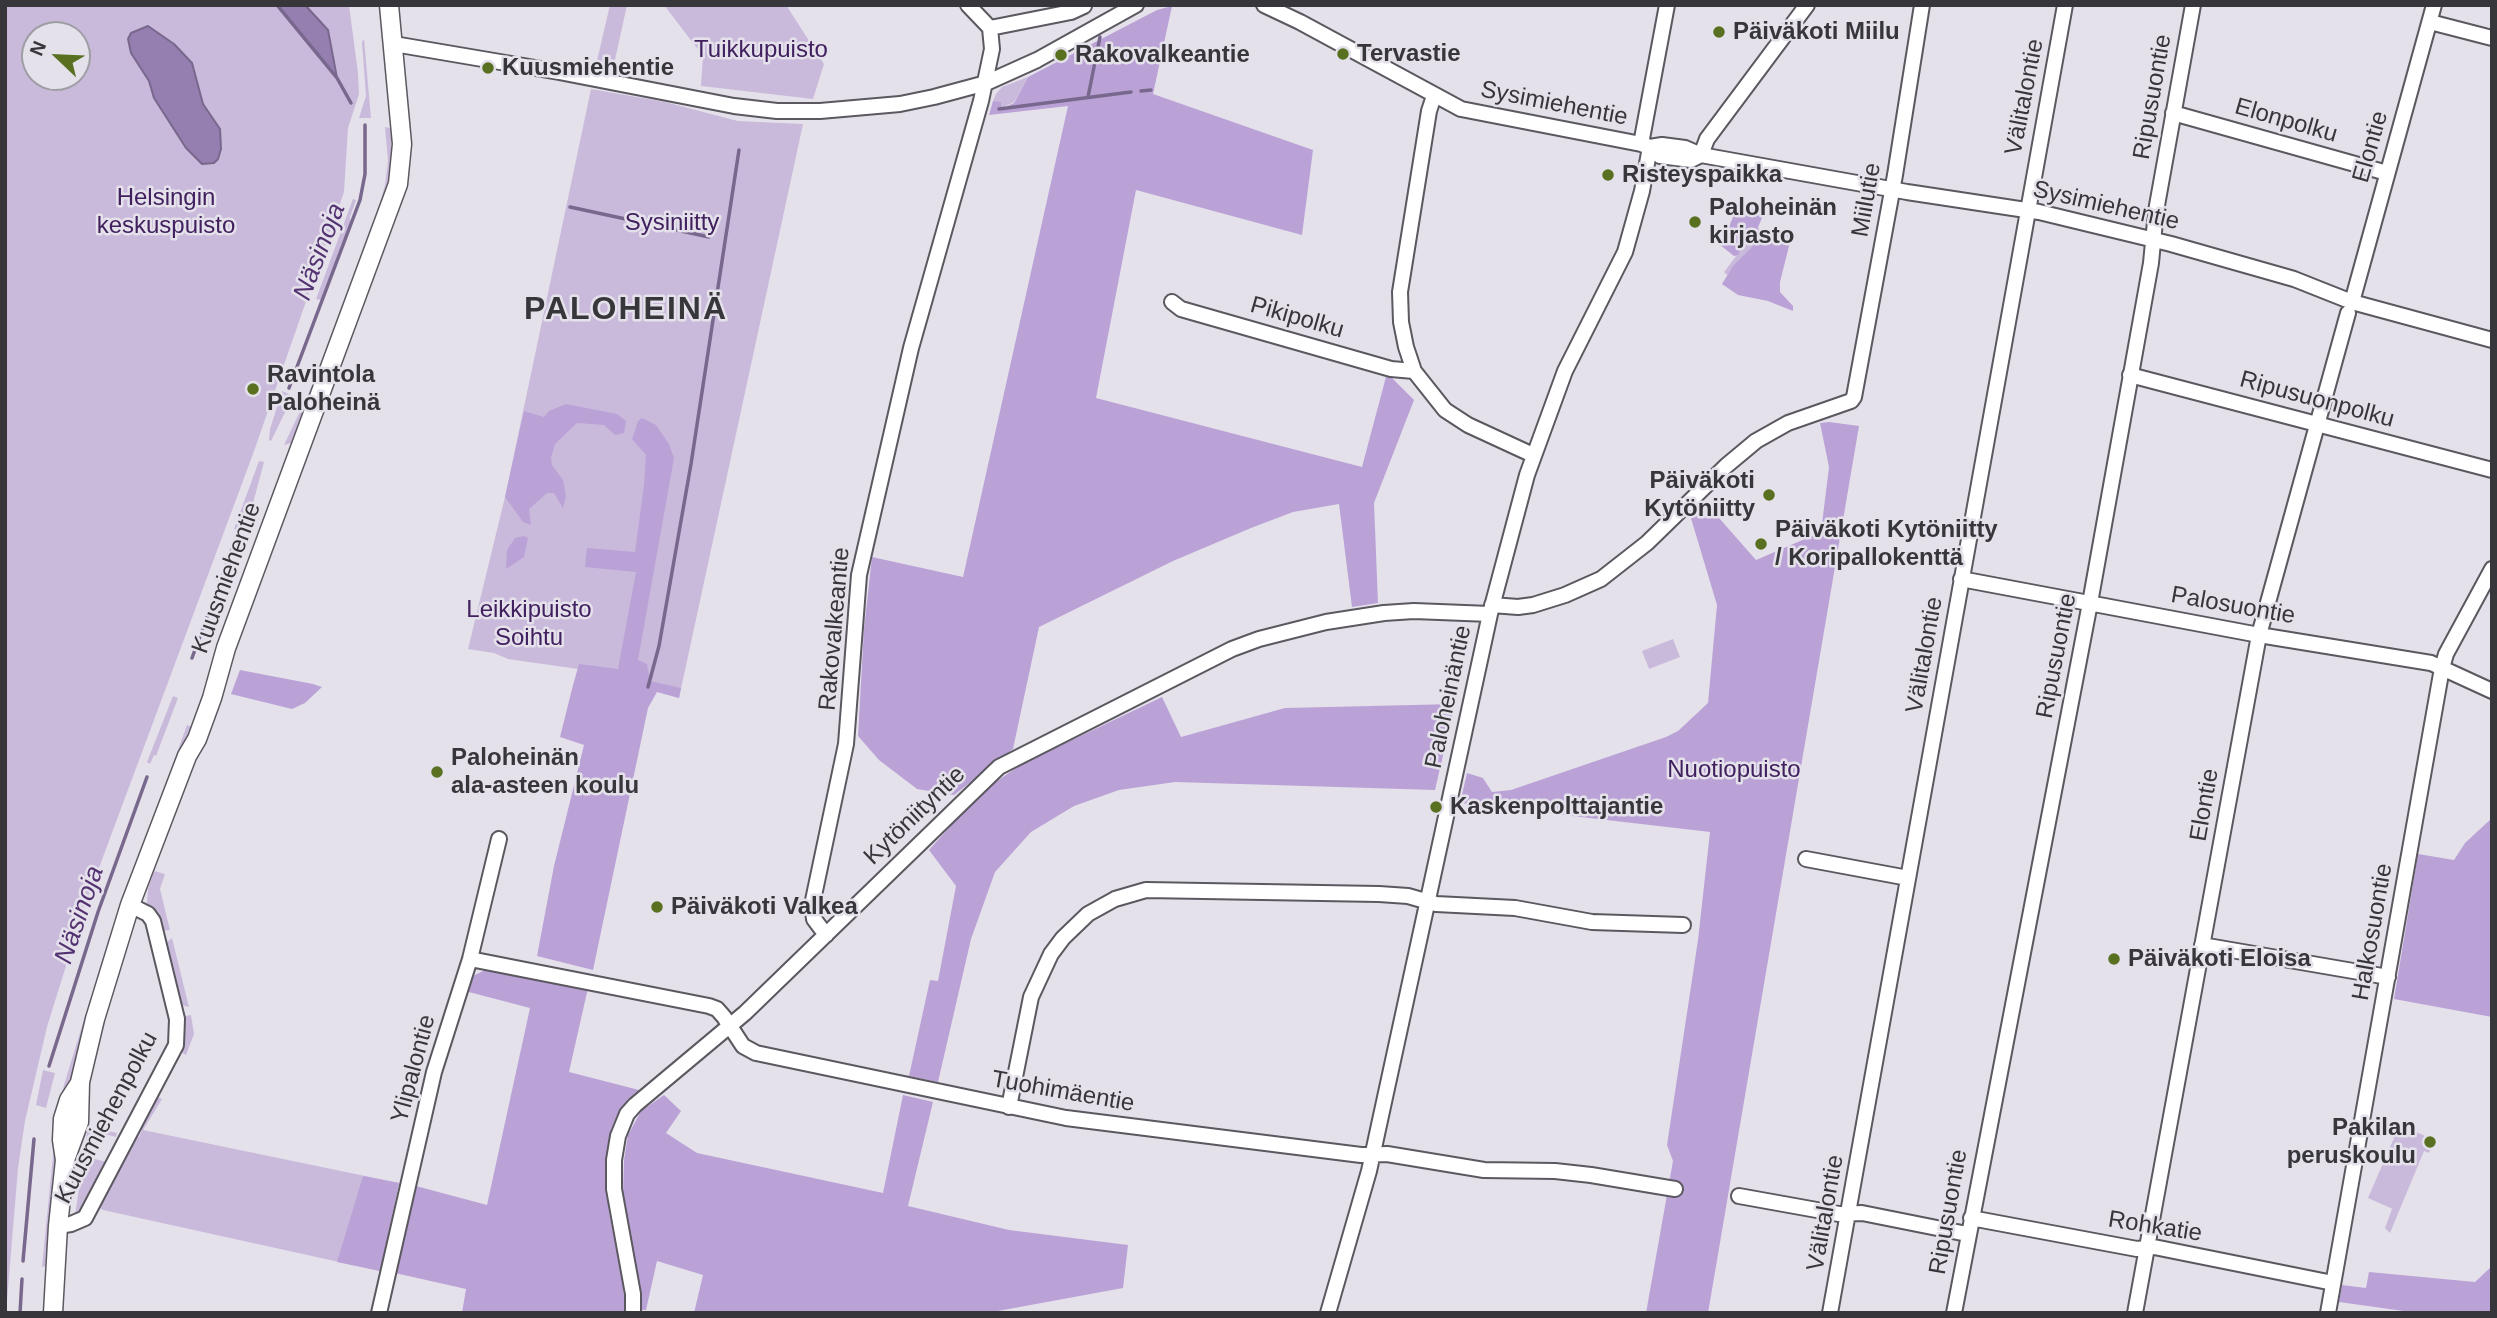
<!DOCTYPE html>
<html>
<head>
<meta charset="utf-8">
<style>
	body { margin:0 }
	#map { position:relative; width:2497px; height:1318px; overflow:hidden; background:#e5e1eb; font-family:Helvetica,sans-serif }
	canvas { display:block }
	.frame { position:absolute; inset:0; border:7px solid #37363a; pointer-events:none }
	.north { position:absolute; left:21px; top:21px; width:70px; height:70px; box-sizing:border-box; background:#e5e1eb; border:2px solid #9f9da4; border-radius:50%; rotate:293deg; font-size:19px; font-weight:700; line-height:28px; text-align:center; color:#37363a }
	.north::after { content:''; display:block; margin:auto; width:24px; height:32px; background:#597021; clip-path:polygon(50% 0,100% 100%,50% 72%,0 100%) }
</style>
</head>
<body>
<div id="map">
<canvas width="2497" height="1318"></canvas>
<div class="frame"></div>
<div class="north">N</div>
</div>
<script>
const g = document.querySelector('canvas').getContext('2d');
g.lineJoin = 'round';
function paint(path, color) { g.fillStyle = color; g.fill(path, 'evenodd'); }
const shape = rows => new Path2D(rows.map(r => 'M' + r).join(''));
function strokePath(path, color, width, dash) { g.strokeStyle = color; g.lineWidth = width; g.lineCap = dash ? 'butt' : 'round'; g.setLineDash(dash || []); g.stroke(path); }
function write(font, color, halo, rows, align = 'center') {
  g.font = font + ' Helvetica,sans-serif'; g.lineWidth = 5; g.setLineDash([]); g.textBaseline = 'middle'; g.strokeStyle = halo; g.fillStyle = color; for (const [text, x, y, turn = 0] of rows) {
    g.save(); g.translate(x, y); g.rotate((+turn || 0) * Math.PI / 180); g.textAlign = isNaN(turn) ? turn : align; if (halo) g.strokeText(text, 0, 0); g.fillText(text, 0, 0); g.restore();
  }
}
paint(shape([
	[5,5,349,5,358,73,359,94,348,128,344,192,253,454,84,908,47,1027,25,1121,18,1168,6,1313],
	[35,35,77,35,77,77,35,77],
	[610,5,627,5,613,69,596,65],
	[664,5,786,5,824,64,813,99,701,86,703,56],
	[364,39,371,118,359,118,366,96,362,42],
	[1028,77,1014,102,1000,109,993,101,996,94,1002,87],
	[591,89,665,102,738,121,803,124,679,698,578,669,508,659,494,653,468,649,505,497],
	[385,127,390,128,391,137,391,164,396,165,294,442,284,445,313,384,379,207,385,185,388,161],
	[353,199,356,200,350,217,350,223,321,300,316,299],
	[1758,227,1765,239,1759,240,1727,275,1724,272],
	[282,391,293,396,271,441,269,440,270,429],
	[259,461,264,462,245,533,234,529],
	[1673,639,1680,657,1649,669,1642,651],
	[173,696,178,698,156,756,154,755,150,764,147,762],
	[187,725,192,727,79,1068,58,1112,64,1085,108,941],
	[154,871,165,874,160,889,170,930,161,931,147,904,148,889],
	[172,938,189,1007,181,1005,179,1002,166,947,166,943],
	[191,1015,194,1034,186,1055,179,1051,181,1017],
	[43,1070,55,1073,46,1108,36,1105],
	[154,1095,162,1099,143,1130,399,1183,380,1271,103,1210,96,1206,134,1136,139,1137,142,1130,139,1129],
	[2397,1124,2435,1140,2429,1153,2424,1151,2390,1233,2385,1228,2392,1209,2395,1210,2368,1198,2394,1138,2391,1137],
	[56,1125,57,1161,47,1266,42,1267],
	[88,1126,117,1133,116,1137,93,1131,86,1157,107,1162,86,1209,75,1216]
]), '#c9badb');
paint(shape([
	[1172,6,1153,94,1313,150,1302,235,1136,190,1096,398,1362,467,1387,373,1414,400,1374,503,1378,603,1352,607,1339,504,1293,512,1251,528,1173,561,1039,627,1013,749,954,795,917,789,879,760,858,736,864,629,872,557,963,577,1068,106,989,115,993,101,1001,102,1001,109,1014,103,1028,77,1157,10],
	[1748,208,1765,211,1756,232,1743,244,1738,255,1734,256,1719,244,1723,241,1733,217,1739,209],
	[1785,233,1791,238,1780,282,1780,292,1793,306,1793,311,1768,301,1738,295,1722,284,1733,266,1759,240,1765,239,1770,242],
	[566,404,617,414,626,421,624,433,615,435,604,425,577,423,555,444,551,458,552,465,563,480,566,496,563,508,554,493,547,493,529,509,531,525,523,522,505,497,524,411,544,417,549,411],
	[642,418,656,425,669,444,674,458,638,660,647,664,650,681,681,688,679,698,657,692,648,708,593,970,537,956,554,866,584,745,560,737,573,685,579,664,618,669,636,572,585,567,587,548,635,552,644,485,646,455,632,439,638,421],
	[1829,422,1859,426,1708,1313,1646,1313,1673,1161,1667,1145,1698,940,1710,832,1460,803,1467,773,1483,778,1492,792,1511,790,1666,737,1678,731,1708,703,1717,605,1690,515,1705,502,1756,560,1821,532,1829,467,1820,423],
	[524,536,528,538,524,557,506,569,507,550,515,538],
	[240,670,313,684,322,687,305,703,292,709,231,694],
	[1162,697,1181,737,1285,708,1455,704,1435,790,1175,782,1119,790,1074,806,1031,832,995,872,971,939,938,1082,909,1076,930,980,938,981,956,886,929,850,981,792,1022,764],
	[2492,818,2492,1017,2394,999,2418,854,2454,860,2465,843],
	[489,968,588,988,569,1072,639,1090,628,1099,617,1115,611,1129,607,1155,609,1212,623,1281,625,1313,462,1313,466,1289,395,1273,416,1186,487,1205,530,1008,465,991,469,978],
	[664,1095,681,1111,666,1133,697,1153,883,1193,903,1095,933,1102,908,1206,1009,1230,1128,1245,1123,1288,987,1313,694,1313,703,1275,657,1261,646,1310,641,1310,623,1194,624,1160,628,1135,641,1111],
	[363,1176,399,1183,380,1271,337,1262],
	[2492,1266,2492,1313,2418,1313,2339,1302,2342,1285,2366,1288,2369,1272,2475,1282]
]), '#baa2d7');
const water = shape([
	[277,5,305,5,328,30,337,78,277,5],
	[148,26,174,44,192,63,203,104,220,129,221,149,218,159,214,163,202,164,186,148,154,98,149,81,131,53,128,39,131,33,148,26]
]);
paint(water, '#957eb0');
strokePath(water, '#79688d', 2);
strokePath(shape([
	[277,5,337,78,351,103],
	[1141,91,1151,90],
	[1088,97,1100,37],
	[999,109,1131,92],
	[570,207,709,237],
	[289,388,360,200,365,174,365,125],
	[192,658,238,533],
	[648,687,659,646,691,464,739,150],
	[49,1066,98,912,147,777],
	[23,1261,34,1139],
	[20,1313,22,1279]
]), '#79688d', 3.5);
const minor = shape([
	[1264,5,1300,22,1461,109,1641,144,1650,147,1660,156,1691,160,1701,155],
	[2430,22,2492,38],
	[990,28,1071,12,1084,6],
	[394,44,559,72,734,106,777,111,820,111,900,104,934,97,986,83,1037,60,1136,5],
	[1434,96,1429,111,1400,292,1401,322,1406,347,1414,371,1445,410,1468,425,1533,455],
	[2173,113,2387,173],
	[1641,144,1667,5],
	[1650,147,1662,145,1685,148,1701,155,1907,192,2039,212,2171,244,2294,279,2352,302,2492,340],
	[1701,155,1707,139,1807,5],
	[1172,302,1181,309,1391,369,1414,371],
	[2352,302,2434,5],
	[2130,375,2492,470],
	[1961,579,2259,635,2431,663,2492,691],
	[1492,605,1518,607,1533,605,1565,595,1601,579,1647,543,1726,466,1756,441,1788,423,1851,401,1854,397,1895,175,1922,5],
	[1806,859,1908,878],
	[826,935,814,919,812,905,846,744,859,575,911,348,981,101,992,49,990,28,968,5],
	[2202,945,2388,977],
	[470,959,709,1006,717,1009,724,1017,743,1046,756,1053,1066,1118,1361,1155,1387,1154,1484,1170,1555,1171,1591,1175,1675,1189],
	[1009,1107,1031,997,1051,954,1063,938,1088,914,1115,899,1146,890,1379,894,1408,896,1436,904,1515,908,1592,922,1683,925],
	[1739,1196,1839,1214,1862,1213,1967,1234],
	[1971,1218,2137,1249,2154,1247,2333,1283],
	[58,1226,71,1224,85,1218,176,1045,177,1019,153,921,148,914,130,905],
	[379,1313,434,1072,470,959,499,839],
	[633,1313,633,1294,614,1189,614,1160,618,1136,627,1114,635,1105,745,1013,999,767,1232,649,1259,639,1326,622,1384,613,1414,611,1490,614],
	[1328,1313,1369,1171,1490,614,1527,475,1565,371,1625,252,1642,191,1650,147],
	[1830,1313,2065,5],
	[1954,1313,2090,603,2151,263,2156,211,2193,5],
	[2135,1313,2259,635,2348,313],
	[2328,1313,2442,668,2446,654,2492,569]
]);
const major = shape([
	[65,1160,79,1122,80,1082,95,1019,130,905,187,756,197,739,212,698,226,648,398,184,402,144,389,5],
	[53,1313,58,1226,65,1160,62,1140,63,1119,69,1100,80,1083]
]);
strokePath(minor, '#5b5860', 18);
strokePath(major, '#5b5860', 21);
strokePath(minor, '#fff', 14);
strokePath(major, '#fff', 18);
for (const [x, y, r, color] of [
	[1719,32,7,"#597021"],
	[1343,54,7,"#597021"],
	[1061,55,7,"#597021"],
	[488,68,7,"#597021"],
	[1608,175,7,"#597021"],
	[1695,222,7,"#597021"],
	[253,389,7,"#597021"],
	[1769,495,7,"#597021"],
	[1761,544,7,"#597021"],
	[437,772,7,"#597021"],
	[1436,807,7,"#597021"],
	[657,907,7,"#597021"],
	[2114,959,7,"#597021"],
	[2430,1142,7,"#597021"]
]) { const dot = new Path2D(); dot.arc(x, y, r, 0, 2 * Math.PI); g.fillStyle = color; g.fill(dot); strokePath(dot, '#e5e1eb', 2.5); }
write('bold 24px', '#37363a', '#e5e1eb', [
	["Päiväkoti Miilu",1733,32],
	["Tervastie",1357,54],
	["Rakovalkeantie",1075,55],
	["Kuusmiehentie",502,68],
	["Risteyspaikka",1622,175],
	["Paloheinän",1709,208],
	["kirjasto",1709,236],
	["Ravintola",267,375],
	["Paloheinä",267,403],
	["Päiväkoti",1755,481,"right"],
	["Kytöniitty",1755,509,"right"],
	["Päiväkoti Kytöniitty",1775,530],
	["/ Koripallokenttä",1775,558],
	["Paloheinän",451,758],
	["ala-asteen koulu",451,786],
	["Kaskenpolttajantie",1450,807],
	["Päiväkoti Valkea",671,907],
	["Päiväkoti Eloisa",2128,959],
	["Pakilan",2416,1128,"right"],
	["peruskoulu",2416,1156,"right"]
], 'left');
write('24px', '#41205f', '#e5e1eb', [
	["Tuikkupuisto",761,50],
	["Helsingin",166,198],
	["keskuspuisto",166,226],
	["Sysiniitty",672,223],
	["Leikkipuisto",529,610],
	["Soihtu",529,638],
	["Nuotiopuisto",1734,770]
]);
write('24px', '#37363a', '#e5e1eb', [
	["Välitalontie",2025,97,-79],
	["Ripusuontie",2153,97,-80],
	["Sysimiehentie",1554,104,11],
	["Elonpolku",2286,121,16],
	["Elontie",2371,147,-74],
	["Miilutie",1867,200,-80],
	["Sysimiehentie",2106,206,13],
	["Pikipolku",1297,318,16],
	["Ripusuonpolku",2317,400,15],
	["Kuusmiehentie",227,578,-70],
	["Palosuontie",2233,606,10],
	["Rakovalkeantie",835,629,-85],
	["Välitalontie",1925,655,-80],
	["Ripusuontie",2057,656,-79],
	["Paloheinäntie",1449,697,-78],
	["Elontie",2205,805,-80],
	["Kytöniityntie",915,816,-44],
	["Halkosuontie",2373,932,-80],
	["Ylipalontie",414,1069,-75],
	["Tuohimäentie",1063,1092,10],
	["Kuusmiehenpolku",107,1118,-62],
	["Ripusuontie",1949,1212,-80],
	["Välitalontie",1826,1213,-80],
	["Rohkatie",2155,1227,9]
]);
write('italic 26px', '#533272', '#e5e1eb', [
	["Näsinoja",320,252,-69],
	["Näsinoja",80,915,-71]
]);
g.letterSpacing = '2px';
write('bold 32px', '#37363a', '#e5e1eb', [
	["PALOHEINÄ",626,310]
]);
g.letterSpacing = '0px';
</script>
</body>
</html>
